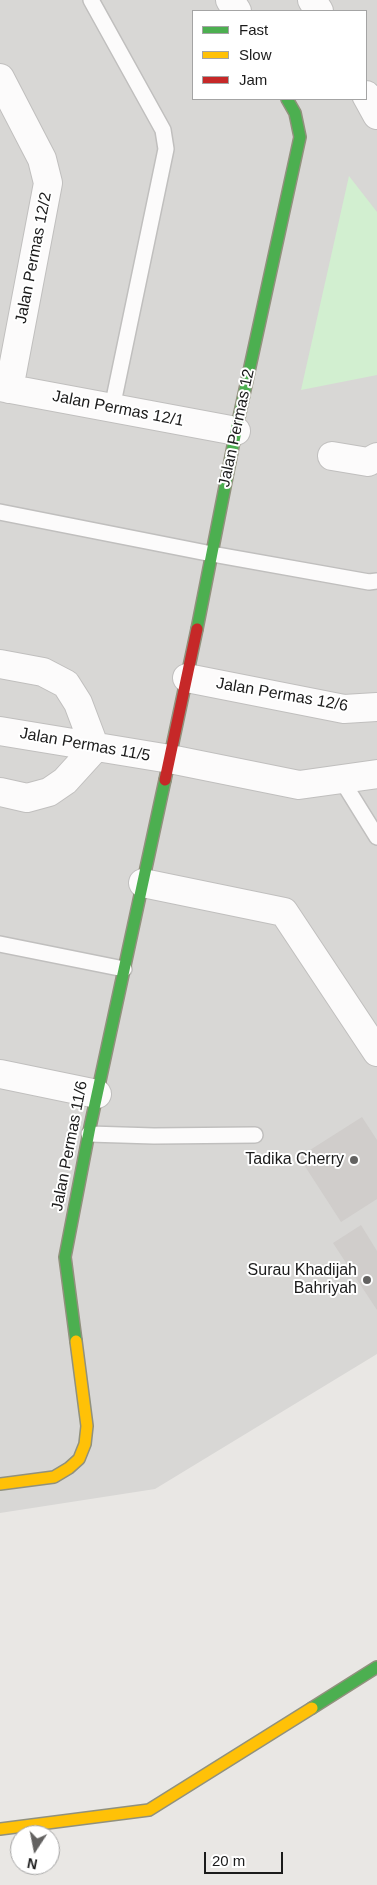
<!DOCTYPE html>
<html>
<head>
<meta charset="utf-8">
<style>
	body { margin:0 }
	#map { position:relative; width:377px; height:1885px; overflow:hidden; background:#e9e7e4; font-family:Helvetica,sans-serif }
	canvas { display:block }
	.legend { position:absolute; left:192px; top:10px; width:175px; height:90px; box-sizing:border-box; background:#fff; border:1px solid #a4a4a4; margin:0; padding:6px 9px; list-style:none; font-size:15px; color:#1b1b1b }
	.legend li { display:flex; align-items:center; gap:10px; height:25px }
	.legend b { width:25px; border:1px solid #a4a4a4 }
	.north { position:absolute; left:10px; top:1825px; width:50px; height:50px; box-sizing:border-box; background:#fff; border:1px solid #a4a4a4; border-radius:50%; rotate:191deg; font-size:14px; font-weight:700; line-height:20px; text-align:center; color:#1b1b1b }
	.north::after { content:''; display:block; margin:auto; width:18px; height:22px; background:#636261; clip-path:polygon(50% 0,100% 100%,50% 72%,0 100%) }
	.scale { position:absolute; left:204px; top:1852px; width:79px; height:22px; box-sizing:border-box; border:2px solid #1b1b1b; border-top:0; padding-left:6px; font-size:15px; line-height:18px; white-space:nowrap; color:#1b1b1b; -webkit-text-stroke:4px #fff; paint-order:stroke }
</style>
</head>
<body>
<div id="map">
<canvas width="377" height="1885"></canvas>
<ul class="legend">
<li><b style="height:6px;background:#4caf50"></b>Fast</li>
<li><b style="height:6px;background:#ffc107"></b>Slow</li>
<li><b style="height:6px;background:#c62828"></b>Jam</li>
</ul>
<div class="north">N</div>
<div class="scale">20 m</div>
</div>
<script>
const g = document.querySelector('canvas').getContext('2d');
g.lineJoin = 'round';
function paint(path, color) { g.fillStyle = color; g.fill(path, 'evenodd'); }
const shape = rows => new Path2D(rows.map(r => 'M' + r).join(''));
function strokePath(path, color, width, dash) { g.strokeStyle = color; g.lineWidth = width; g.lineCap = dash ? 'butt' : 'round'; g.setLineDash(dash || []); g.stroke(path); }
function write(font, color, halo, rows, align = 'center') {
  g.font = font + ' Helvetica,sans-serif'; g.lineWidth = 4; g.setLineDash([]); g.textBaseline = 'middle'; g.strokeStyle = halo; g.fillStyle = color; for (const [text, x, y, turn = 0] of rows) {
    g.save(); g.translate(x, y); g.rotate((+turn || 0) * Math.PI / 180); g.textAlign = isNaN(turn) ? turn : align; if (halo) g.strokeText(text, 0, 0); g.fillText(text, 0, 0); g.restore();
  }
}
paint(shape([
	[0,0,377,0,377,1354,155,1489,0,1513],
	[193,11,366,11,366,99,193,99]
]), '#d8d7d5');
paint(shape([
	[349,176,377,212,377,375,301,390]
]), '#d2efd0');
paint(shape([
	[362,1117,377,1140,377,1199,341,1222,299,1157],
	[361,1225,377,1251,377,1310,333,1243]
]), '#d0cdcb');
const lane = shape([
	[91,0,163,130,166,149,112,408],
	[0,512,212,554,369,582,377,581],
	[341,779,377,837],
	[0,944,124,969],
	[89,1134,154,1136,255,1135]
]);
const street = shape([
	[230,0,237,11],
	[312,0,319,11],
	[0,78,42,159,48,183,9,389],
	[366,95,377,115],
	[0,387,236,431],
	[332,456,368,462,377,457],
	[0,664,43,672,66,684,78,703,95,748],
	[187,678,344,709,377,707],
	[0,731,170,759,299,785,377,774],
	[0,792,27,798,49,792,65,781,95,748],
	[143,883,284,912,377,1052],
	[0,1074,97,1094]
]);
const fast = shape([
	[197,629,236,431,300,137,295,113,287,99],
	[76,1341,65,1257,90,1127,165,780],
	[312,1708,377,1667]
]);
const slow = shape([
	[0,1484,54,1477,69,1468,79,1459,85,1444,87,1426,76,1341],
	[0,1829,149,1810,312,1708]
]);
const jam = shape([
	[165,780,197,629]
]);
strokePath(lane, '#c0bfbe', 18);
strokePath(street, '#c0bfbe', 30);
strokePath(fast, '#91917d', 14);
strokePath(slow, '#91917d', 14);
strokePath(jam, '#91917d', 14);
strokePath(lane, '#fcfbfb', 15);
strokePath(street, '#fcfbfb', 28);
strokePath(fast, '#4caf50', 11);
strokePath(slow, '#ffc107', 11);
strokePath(jam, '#c62828', 11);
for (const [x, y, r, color] of [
	[354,1160,5,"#636261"],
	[367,1280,5,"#636261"]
]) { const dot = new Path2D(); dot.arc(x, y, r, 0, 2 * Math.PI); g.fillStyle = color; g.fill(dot); strokePath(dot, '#fff', 2); }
write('16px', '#1b1b1b', '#fff', [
	["Jalan Permas 12/2",34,258,-79],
	["Jalan Permas 12/1",118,409,11],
	["Jalan Permas 12",237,428,-78],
	["Jalan Permas 12/6",282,695,10],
	["Jalan Permas 11/5",85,745,10],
	["Jalan Permas 11/6",70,1146,-79]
]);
write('16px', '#1b1b1b', '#fff', [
	["Tadika Cherry",344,1160],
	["Surau Khadijah",357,1271],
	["Bahriyah",357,1289]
], 'right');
</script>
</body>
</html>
